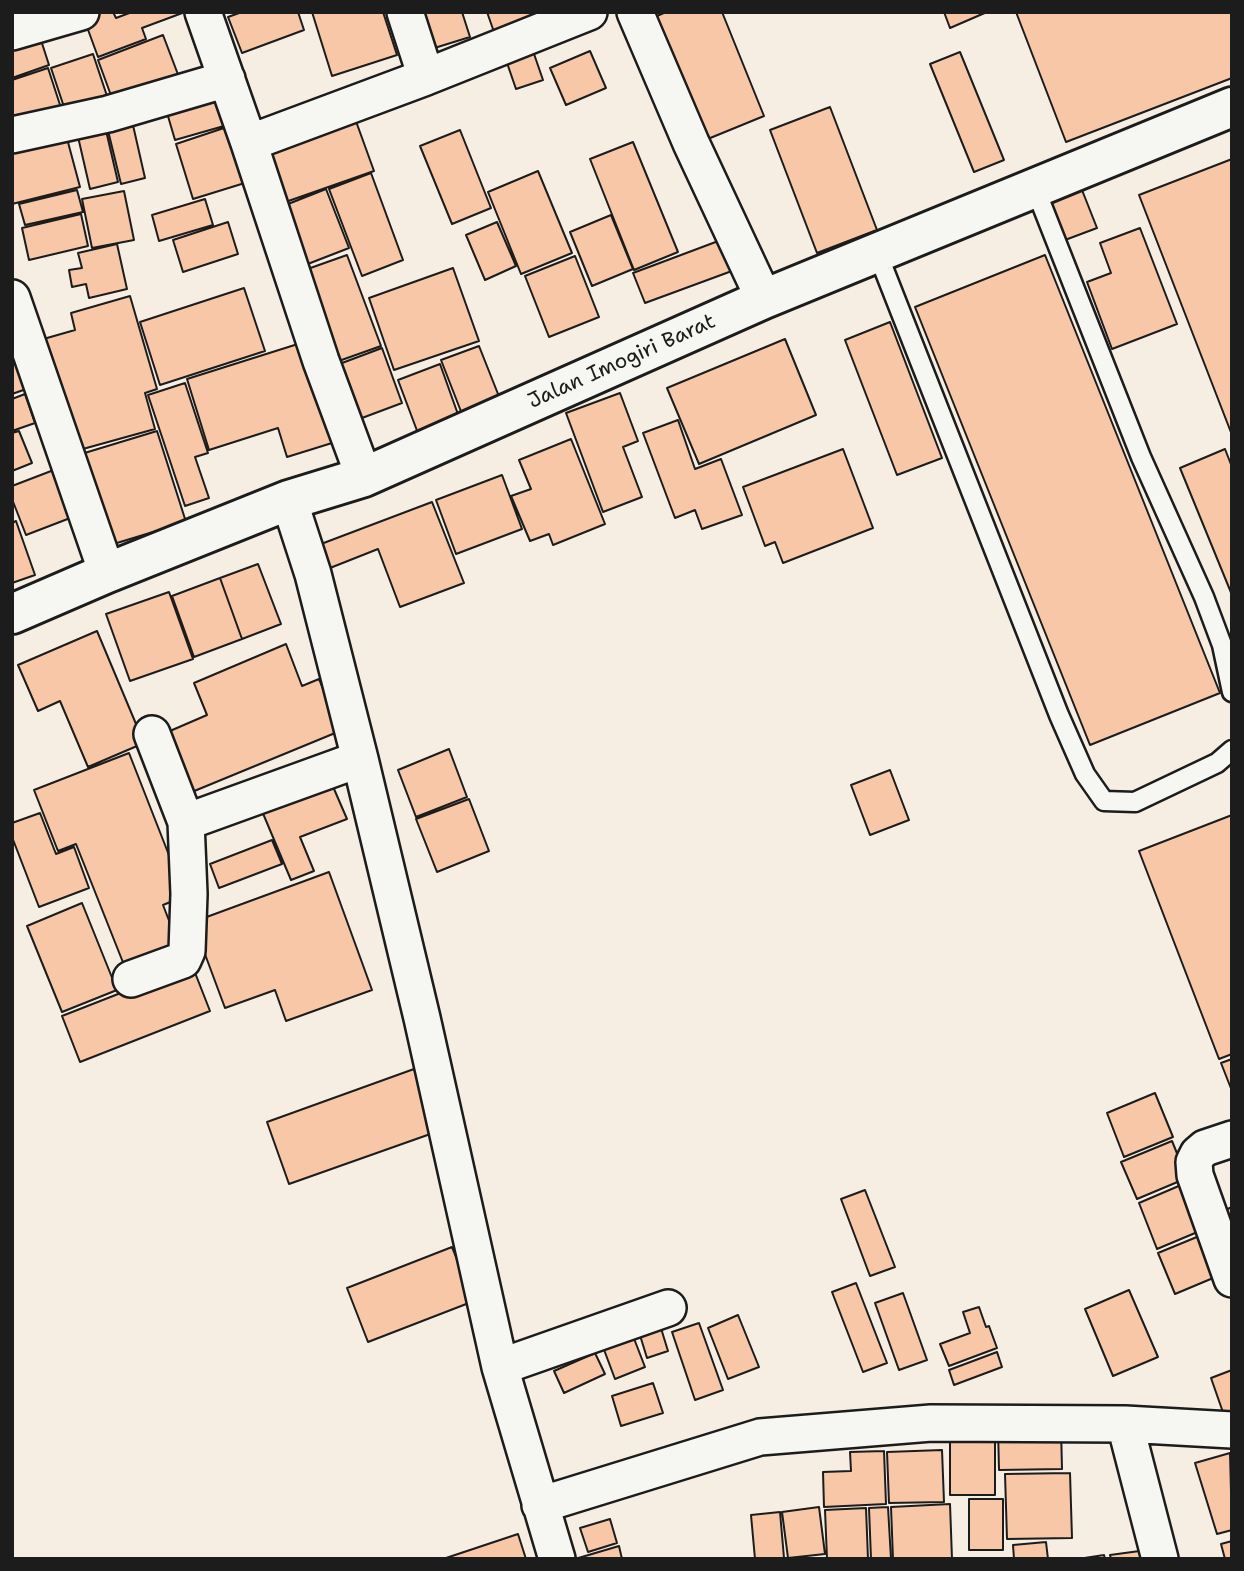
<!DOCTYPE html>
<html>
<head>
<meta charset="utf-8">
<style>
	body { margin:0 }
	#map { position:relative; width:1244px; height:1571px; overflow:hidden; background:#f6ede3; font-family:"Shantell Sans",sans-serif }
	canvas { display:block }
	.frame { position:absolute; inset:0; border:14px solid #1c1c1c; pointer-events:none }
</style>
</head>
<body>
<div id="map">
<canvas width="1244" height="1571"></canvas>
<div class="frame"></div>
</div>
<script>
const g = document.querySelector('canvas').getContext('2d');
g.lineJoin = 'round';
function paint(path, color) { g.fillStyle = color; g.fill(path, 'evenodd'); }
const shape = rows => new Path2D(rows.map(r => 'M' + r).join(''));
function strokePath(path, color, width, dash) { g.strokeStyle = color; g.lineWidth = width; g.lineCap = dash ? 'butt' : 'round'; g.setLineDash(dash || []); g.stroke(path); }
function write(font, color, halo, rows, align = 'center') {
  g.font = font + ' "Shantell Sans",sans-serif'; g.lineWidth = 7; g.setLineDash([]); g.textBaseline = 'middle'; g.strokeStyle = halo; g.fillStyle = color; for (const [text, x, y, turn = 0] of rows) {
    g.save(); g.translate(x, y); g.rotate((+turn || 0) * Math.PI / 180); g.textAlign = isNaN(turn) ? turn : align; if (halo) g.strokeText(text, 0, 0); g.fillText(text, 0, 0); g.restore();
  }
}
const building = shape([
	[92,12,113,12,116,18,132,12,185,12,142,28,146,39,98,57,83,16,92,12],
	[242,12,298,12,304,30,242,53,228,17,242,12],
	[312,12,383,12,397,55,332,76,312,12],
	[411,12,462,12,470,37,428,50,411,12],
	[487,12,571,12,494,32,487,12],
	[666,12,722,12,764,116,698,143,648,20,666,12],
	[944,12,987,12,950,28,944,12],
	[1016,12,1232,12,1232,78,1066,142,1016,12],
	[39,34,49,65,12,78,12,43,39,34],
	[163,35,182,85,116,109,98,60,163,35],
	[533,51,543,80,516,89,506,60,533,51],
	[590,51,606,88,566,105,550,68,590,51],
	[960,52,1004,160,974,172,930,64,960,52],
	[93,54,108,99,66,113,51,68,93,54],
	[48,68,62,111,12,127,12,80,48,68],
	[221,90,231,124,175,140,165,106,221,90],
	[830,107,877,230,817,253,770,130,830,107],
	[130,112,145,178,121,184,105,118,130,112],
	[353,113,374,171,277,205,256,148,353,113],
	[104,122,118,182,90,189,76,128,104,122],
	[230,126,248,182,193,199,176,144,230,126],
	[460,130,491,208,452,224,420,146,460,130],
	[65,131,80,187,12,204,12,145,65,131],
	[633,142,678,252,634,270,590,159,633,142],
	[1232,159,1232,435,1139,195,1232,159],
	[538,171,572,253,521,274,488,192,538,171],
	[371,173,403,260,362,276,329,189,371,173],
	[326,189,349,248,300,267,278,208,326,189],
	[77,190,83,212,25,225,19,204,77,190],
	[1082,190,1097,228,1065,240,1051,202,1082,190],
	[124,191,134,240,92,248,82,199,124,191],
	[205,199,213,225,159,241,152,215,205,199],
	[81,214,88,246,29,260,22,228,81,214],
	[611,215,633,269,592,286,570,232,611,215],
	[228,222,238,254,183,272,173,240,228,222],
	[497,222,516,266,485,280,466,235,497,222],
	[1140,228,1177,324,1112,349,1087,282,1111,273,1100,243,1140,228],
	[729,237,740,268,645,303,633,273,729,237],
	[117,244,127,289,89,298,86,284,72,287,69,270,82,268,78,253,117,244],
	[347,255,381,346,336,362,302,271,347,255],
	[1045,255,1220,693,1090,745,915,307,1045,255],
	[575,256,599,317,549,337,525,276,575,256],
	[453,268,479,341,394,370,369,298,453,268],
	[244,288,265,351,160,385,140,322,244,288],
	[130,296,157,389,145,393,155,429,72,452,40,340,75,330,71,313,130,296],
	[890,322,942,458,897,475,845,340,890,322],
	[785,339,816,415,699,464,667,388,785,339],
	[301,343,332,443,287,457,278,428,209,450,187,379,301,343],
	[479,346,500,399,462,414,441,360,479,346],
	[382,348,402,403,354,421,334,366,382,348],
	[21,358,32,387,12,394,12,362,21,358],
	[440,364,460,420,419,436,398,380,440,364],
	[185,383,208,453,195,457,209,498,185,506,148,395,185,383],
	[620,393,638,441,623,447,642,497,603,512,566,413,620,393],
	[25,394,35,423,12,431,12,399,25,394],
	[678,420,695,469,721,459,742,515,702,529,695,510,675,518,643,433,678,420],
	[19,431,32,463,12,471,12,433,19,431],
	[157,431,186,522,107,546,78,455,157,431],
	[571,439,605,524,553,545,549,534,530,541,511,496,531,489,519,460,571,439],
	[843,449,873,528,783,563,775,542,765,546,743,487,843,449],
	[1225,449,1232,467,1232,595,1180,468,1225,449],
	[59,468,78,515,26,535,12,499,12,486,59,468],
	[502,475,522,529,456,554,436,500,502,475],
	[432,502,464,583,400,607,378,549,330,568,321,544,432,502],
	[16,521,35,575,12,583,12,523,16,521],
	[258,564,281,624,242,639,220,578,258,564],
	[220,578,242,639,194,657,172,596,220,578],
	[169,592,193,659,130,681,106,614,169,592],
	[97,631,144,743,88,767,60,701,38,711,18,665,97,631],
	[286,644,302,686,319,679,340,731,187,794,163,734,207,715,194,683,286,644],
	[449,749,467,797,416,817,398,770,449,749],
	[129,753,185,896,163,905,182,954,128,975,76,844,58,851,34,790,129,753],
	[890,770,909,820,870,835,851,785,890,770],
	[328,775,347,819,300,837,314,871,291,880,259,804,328,775],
	[469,799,489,851,437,872,416,819,469,799],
	[40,813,56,854,74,847,89,888,39,907,12,837,12,823,40,813],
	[1232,815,1232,1054,1219,1059,1139,851,1232,815],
	[272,840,282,864,219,888,210,864,272,840],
	[329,872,372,990,286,1021,275,990,225,1008,193,922,329,872],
	[82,903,117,990,62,1012,27,926,82,903],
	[192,965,210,1011,80,1062,62,1016,192,965],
	[1232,1059,1232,1091,1221,1063,1232,1059],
	[414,1069,436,1132,289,1184,267,1122,414,1069],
	[1155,1093,1173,1137,1124,1157,1107,1113,1155,1093],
	[1172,1141,1187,1178,1137,1199,1121,1162,1172,1141],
	[1188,1182,1207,1228,1157,1249,1139,1203,1188,1182],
	[865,1190,895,1267,870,1276,841,1199,865,1190],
	[1232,1207,1232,1235,1223,1211,1232,1207],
	[1209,1232,1225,1273,1175,1294,1158,1253,1209,1232],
	[452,1247,474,1301,368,1342,347,1288,452,1247],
	[856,1283,887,1363,863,1372,832,1292,856,1283],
	[1129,1290,1158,1357,1113,1376,1085,1309,1129,1290],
	[903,1293,927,1360,899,1370,875,1303,903,1293],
	[979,1307,986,1327,989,1326,997,1348,949,1366,940,1344,970,1333,963,1312,979,1307],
	[738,1315,759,1367,728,1379,708,1328,738,1315],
	[699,1323,723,1390,695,1400,672,1332,699,1323],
	[660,1325,668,1351,647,1358,639,1332,660,1325],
	[633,1336,645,1367,615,1379,603,1347,633,1336],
	[997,1352,1002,1367,954,1385,949,1370,997,1352],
	[595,1353,605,1374,564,1393,554,1371,595,1353],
	[1232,1370,1232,1419,1226,1421,1211,1378,1232,1370],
	[653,1383,663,1413,621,1426,612,1396,653,1383],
	[1061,1428,1062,1469,999,1470,998,1429,1061,1428],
	[950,1429,995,1429,995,1495,950,1495,950,1429],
	[942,1450,944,1502,889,1503,887,1452,942,1450],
	[884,1451,886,1504,824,1507,823,1472,851,1471,850,1452,884,1451],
	[1230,1453,1232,1530,1217,1534,1195,1463,1230,1453],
	[1070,1473,1072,1538,1007,1539,1005,1474,1070,1473],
	[969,1499,1003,1499,1003,1550,969,1550,969,1499],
	[950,1504,952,1559,893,1559,891,1507,950,1504],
	[819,1507,825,1554,788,1558,782,1512,819,1507],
	[888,1507,891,1559,871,1559,869,1508,888,1507],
	[866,1508,868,1559,827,1559,825,1510,866,1508],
	[780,1512,784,1558,755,1559,751,1515,780,1512],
	[610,1519,617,1543,588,1552,580,1528,610,1519],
	[518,1534,526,1559,443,1559,518,1534],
	[1232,1541,1232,1559,1225,1559,1221,1544,1232,1541],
	[1046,1542,1048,1559,1014,1559,1013,1545,1046,1542],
	[619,1546,622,1559,575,1559,619,1546],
	[1147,1550,1148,1559,1111,1559,1110,1555,1147,1550],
	[1104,1555,1105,1559,1078,1559,1104,1555]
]);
paint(building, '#f8c7a7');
strokePath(building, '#1c1c1c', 2);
const service = shape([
	[1035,188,1141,457,1204,597,1222,645,1232,692],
	[877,252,1059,715,1085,774,1104,801,1135,802,1217,763,1232,750]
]);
const minor = shape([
	[203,12,249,143,321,361,364,477],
	[405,12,426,77],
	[635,12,691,143,764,299],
	[12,32,81,12],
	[12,135,108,114,227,79],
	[249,143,426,77,589,12],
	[12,298,107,573],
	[289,500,313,574,360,759,422,1018,500,1367,557,1559],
	[186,822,360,759],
	[131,979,183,960,187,951,189,894,186,822,152,734],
	[1232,1139,1205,1148,1198,1154,1194,1162,1195,1175,1232,1279],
	[500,1367,668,1308],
	[1125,1424,1160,1559],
	[540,1505,760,1437,931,1423,1125,1424,1232,1430]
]);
const secondary = shape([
	[12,614,107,573,289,500,364,477,764,299,1232,107]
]);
strokePath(service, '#1c1c1c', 23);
strokePath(minor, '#1c1c1c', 40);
strokePath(secondary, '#1c1c1c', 44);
strokePath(service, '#f6f6f2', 18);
strokePath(minor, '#f6f6f2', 35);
strokePath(secondary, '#f6f6f2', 38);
write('21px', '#1c1c1c', '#f6f6f2', [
	["Jalan Imogiri Barat",622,362,-24]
]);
</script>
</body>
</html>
